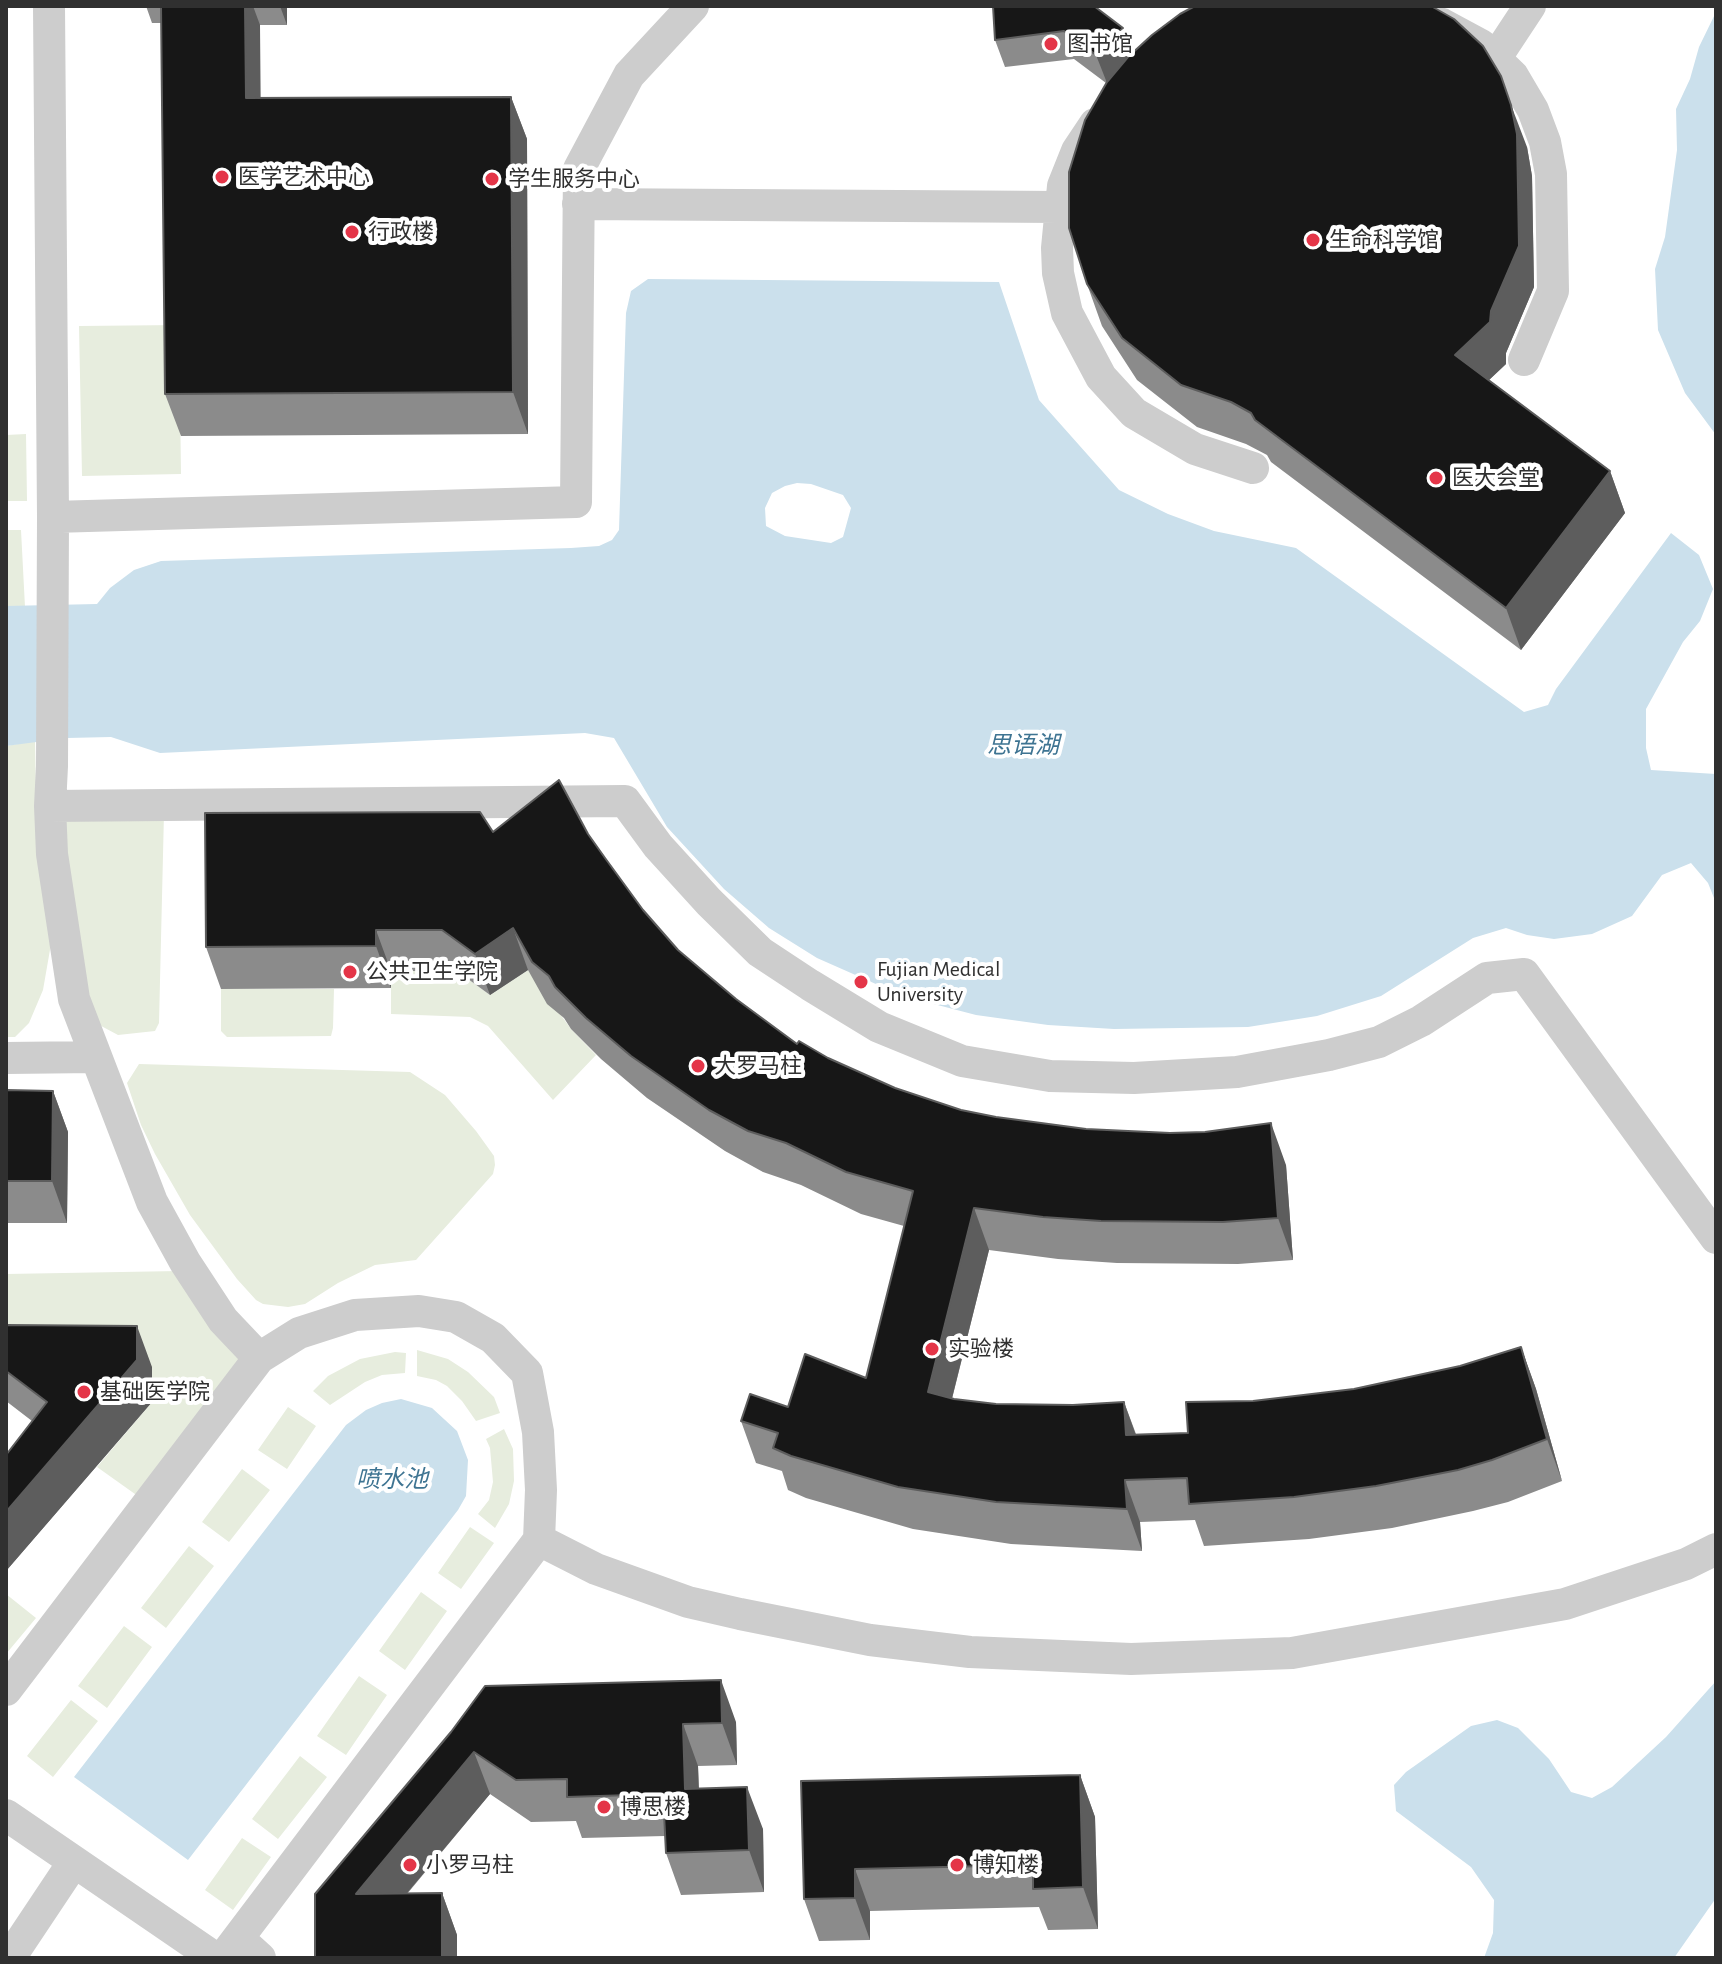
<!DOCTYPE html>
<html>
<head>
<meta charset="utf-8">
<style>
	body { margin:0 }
	#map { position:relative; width:1722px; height:1964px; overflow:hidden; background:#fff; font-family:"Alegreya Sans",sans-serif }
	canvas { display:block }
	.frame { position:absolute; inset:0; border:8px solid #303030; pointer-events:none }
</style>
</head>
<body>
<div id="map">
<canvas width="1722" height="1964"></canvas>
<div class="frame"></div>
</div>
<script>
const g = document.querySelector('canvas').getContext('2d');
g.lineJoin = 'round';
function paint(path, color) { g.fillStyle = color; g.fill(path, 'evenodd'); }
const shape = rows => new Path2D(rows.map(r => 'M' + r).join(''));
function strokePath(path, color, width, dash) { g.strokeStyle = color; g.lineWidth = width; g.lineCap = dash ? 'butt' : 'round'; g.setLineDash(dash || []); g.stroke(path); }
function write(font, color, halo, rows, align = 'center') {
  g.font = font + ' "Alegreya Sans","Noto Sans SC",sans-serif'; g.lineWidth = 8; g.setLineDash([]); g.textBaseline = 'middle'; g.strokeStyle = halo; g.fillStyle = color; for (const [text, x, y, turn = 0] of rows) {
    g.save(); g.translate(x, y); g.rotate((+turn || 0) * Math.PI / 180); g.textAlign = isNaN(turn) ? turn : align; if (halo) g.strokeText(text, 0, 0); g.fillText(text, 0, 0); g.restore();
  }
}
paint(shape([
	[179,325,181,474,82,476,79,326],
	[26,434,27,501,6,501,6,435],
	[6,530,21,530,25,607,6,606],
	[35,741,37,840,51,944,43,990,29,1023,15,1037,6,1037,6,746],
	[164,813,159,1023,155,1031,118,1035,90,1020,57,815],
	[528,970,571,1029,596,1055,553,1100,488,1026,470,1017,391,1014,391,971,457,971,490,995],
	[221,989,334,989,333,1028,331,1036,227,1037,221,1031],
	[139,1064,410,1072,445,1095,476,1131,494,1156,495,1165,493,1174,416,1260,375,1265,338,1283,305,1304,288,1307,263,1304,256,1300,237,1279,190,1215,155,1154,141,1125,127,1083],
	[179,1271,248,1357,142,1499,97,1467,152,1402,6,1367,6,1274],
	[417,1350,448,1359,468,1372,494,1397,500,1413,476,1421,462,1401,447,1386,436,1380,417,1376],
	[395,1352,406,1353,405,1373,382,1375,365,1382,330,1405,313,1391,328,1376,360,1359],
	[288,1407,316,1426,287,1469,258,1450],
	[504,1429,513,1449,514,1481,509,1504,495,1528,478,1514,489,1500,493,1482,490,1448,486,1439],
	[242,1469,270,1490,229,1542,202,1522],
	[470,1527,494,1543,461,1589,438,1573],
	[189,1546,214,1566,166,1628,141,1608],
	[421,1592,447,1611,405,1670,379,1651],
	[6,1594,36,1618,6,1654],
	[124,1626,152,1647,107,1708,78,1686],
	[359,1676,387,1695,346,1755,317,1736],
	[71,1700,98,1721,53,1777,27,1756],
	[300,1756,327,1777,278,1839,252,1819],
	[242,1838,271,1857,233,1910,205,1890]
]), '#e7edde');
paint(shape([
	[1716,12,1716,435,1685,393,1658,330,1655,269,1665,237,1677,150,1676,109,1690,79,1699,47],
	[648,279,999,282,1039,400,1119,490,1168,514,1214,531,1296,548,1524,712,1548,705,1556,689,1671,533,1699,555,1713,589,1700,621,1683,642,1646,709,1646,748,1651,770,1716,774,1716,903,1708,883,1691,863,1662,875,1632,916,1592,934,1554,939,1527,935,1506,928,1473,938,1381,996,1317,1016,1248,1027,1114,1029,1048,1025,976,1015,903,996,817,958,769,928,724,889,667,827,614,738,585,733,160,753,111,737,67,738,6,746,6,606,97,604,110,588,134,570,161,561,571,548,599,546,612,540,619,530,626,313,631,291],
	[797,483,811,484,843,495,851,508,843,537,831,543,785,536,766,526,765,508,772,493,785,486],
	[401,1399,432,1408,457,1431,468,1460,466,1496,458,1510,188,1860,74,1777,346,1425,366,1410,382,1403],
	[1716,1681,1716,1898,1674,1958,1484,1958,1493,1933,1494,1900,1471,1867,1396,1811,1394,1785,1406,1772,1471,1726,1497,1720,1518,1728,1549,1759,1571,1792,1592,1798,1612,1787,1666,1737]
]), '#cbe0ec');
strokePath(shape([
	[49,6,53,517,52,766,50,806,52,854,74,999,152,1202,185,1262,223,1320,259,1358],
	[1379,6,1442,24,1481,45,1513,76,1533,110,1545,142,1551,174,1553,291,1524,360],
	[1495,59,1530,6],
	[1095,124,1077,151,1063,186,1057,248,1058,273,1067,313,1101,377,1134,413,1195,449,1253,468],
	[578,204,1060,207],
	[53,517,576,502,579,169,629,75,693,6],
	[50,806,625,801,658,846,709,902,760,952,810,985,879,1027,962,1061,1050,1076,1134,1078,1237,1072,1329,1055,1379,1042,1421,1021,1487,978,1524,974,1716,1238],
	[6,1058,96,1057],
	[539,1540,596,1569,688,1602,740,1614,870,1640,970,1652,1131,1659,1292,1653,1565,1604,1686,1564,1716,1549],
	[6,1690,259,1358,299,1333,355,1315,419,1311,456,1317,493,1338,527,1373,538,1432,541,1490,539,1540,223,1958],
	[6,1815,215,1958],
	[238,1938,260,1958],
	[17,1947,73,1863]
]), '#cdcdcd', 32);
paint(shape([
	[146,6,287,6,287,25,260,25,260,98,511,97,527,139,528,434,181,436,165,394,161,23,152,23],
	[1096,8,1123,28,1132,53,1527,147,1532,176,1534,287,1506,353,1506,364,1489,380,1610,471,1625,513,1521,650,1271,462,1267,455,1246,444,1197,427,1137,380,1102,326,1087,284,1106,83,1074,59,1005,67,995,40],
	[493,832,588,834,643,910,678,950,736,999,797,1044,895,1088,961,1110,996,1117,1286,1165,1293,1260,1238,1264,1117,1263,1058,1259,989,1250,952,1399,996,1404,1073,1405,1124,1402,1136,1434,1188,1433,1253,1401,1354,1389,1460,1366,1521,1347,1536,1389,1562,1481,1508,1502,1473,1511,1392,1528,1309,1539,1204,1546,1195,1520,1140,1522,1142,1551,1011,1544,913,1529,806,1498,788,1490,782,1471,756,1463,741,1421,788,1407,866,1378,904,1226,861,1214,801,1185,763,1172,725,1151,647,1098,601,1059,571,1029,564,1018,547,1004,528,970,490,995,457,971,391,971,391,988,221,989,206,947],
	[6,1090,53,1091,68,1132,67,1223,6,1223],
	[6,1325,152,1367,152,1402,6,1571,6,1455,32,1421,6,1401],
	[736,1722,737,1765,698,1766,699,1788,763,1829,764,1892,681,1895,666,1853,665,1836,582,1838,576,1821,531,1822,490,1794,407,1894,442,1893,457,1935,315,1958,451,1732],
	[1080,1775,1095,1817,1098,1929,1048,1930,1039,1907,870,1911,870,1940,819,1941,804,1899,801,1781]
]), '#8b8b8b');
paint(shape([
	[245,6,253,6,260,25,261,140,246,98],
	[280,6,287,6,287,25],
	[1123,28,1133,56,1107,83,1096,55],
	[511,97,527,139,528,434,513,392],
	[1511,105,1527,147,1532,176,1534,287,1506,353,1506,364,1471,397,1455,355,1491,311],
	[1610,471,1625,513,1521,650,1506,608],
	[513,928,528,970,490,995,475,954],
	[376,930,391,971,391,988,376,946],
	[53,1091,68,1132,67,1223,52,1181],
	[1271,1123,1286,1165,1293,1260,1278,1218],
	[974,1208,989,1250,943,1434,928,1392],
	[137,1326,152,1367,152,1402,6,1571,6,1512],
	[1521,1347,1536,1389,1562,1481,1547,1439],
	[1124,1402,1139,1444,1126,1435],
	[1125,1480,1140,1522,1142,1551,1127,1509],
	[721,1680,736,1722,737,1765,722,1723],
	[683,1724,698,1766,700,1830,685,1789],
	[474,1752,490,1794,371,1936,356,1894],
	[1080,1775,1095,1817,1098,1929,1083,1887],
	[747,1787,763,1829,764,1892,749,1850],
	[855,1869,870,1911,870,1940,855,1898],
	[442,1893,457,1935,457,1958,442,1958]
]), '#5d5d5d');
const building = shape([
	[161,6,245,6,246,98,511,97,513,392,165,394,161,6],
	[993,6,1094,6,1123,28,1096,55,1064,31,995,40,993,6],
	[1195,6,1431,6,1454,19,1483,46,1501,76,1511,105,1517,134,1519,246,1491,311,1490,322,1455,355,1610,471,1506,608,1255,420,1251,413,1231,402,1181,385,1122,338,1087,284,1069,228,1069,172,1085,120,1107,82,1128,57,1152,35,1180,14,1195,6],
	[559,780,588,834,605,858,643,910,678,950,736,999,797,1044,799,1041,828,1058,895,1088,961,1110,996,1117,1086,1129,1170,1133,1205,1132,1271,1123,1278,1218,1223,1222,1101,1221,1043,1217,974,1208,928,1392,954,1399,996,1404,1073,1405,1124,1402,1126,1435,1188,1433,1186,1402,1253,1401,1354,1389,1460,1366,1521,1347,1547,1439,1492,1460,1458,1470,1376,1486,1294,1497,1189,1504,1187,1478,1125,1480,1127,1509,996,1502,898,1487,791,1456,773,1448,778,1433,741,1421,750,1394,788,1407,805,1354,866,1378,913,1191,846,1172,786,1143,748,1131,709,1110,631,1056,586,1018,555,987,549,976,532,962,513,928,475,954,442,930,376,930,376,946,206,947,205,813,480,812,493,832,559,780],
	[6,1090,53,1091,52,1181,6,1181,6,1090],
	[6,1325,137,1326,137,1360,6,1512,6,1455,47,1402,6,1371,6,1325],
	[721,1680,722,1723,683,1724,685,1789,747,1787,749,1850,666,1853,663,1794,567,1797,567,1779,516,1780,474,1752,356,1894,442,1893,442,1958,315,1958,315,1894,451,1732,485,1686,721,1680],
	[1080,1775,1083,1887,1033,1889,1033,1865,855,1869,855,1898,804,1899,801,1781,1080,1775]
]);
paint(building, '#171717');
strokePath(building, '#5d5d5d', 2);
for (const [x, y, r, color] of [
	[1051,44,8,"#e43548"],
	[222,177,8,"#e43548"],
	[492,179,8,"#e43548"],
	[352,232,8,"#e43548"],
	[1313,240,8,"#e43548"],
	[1436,478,8,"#e43548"],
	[350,972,8,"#e43548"],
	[861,982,8,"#e43548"],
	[698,1066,8,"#e43548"],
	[932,1349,8,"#e43548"],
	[84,1392,8,"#e43548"],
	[604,1807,8,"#e43548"],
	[410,1865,8,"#e43548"],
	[957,1865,8,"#e43548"]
]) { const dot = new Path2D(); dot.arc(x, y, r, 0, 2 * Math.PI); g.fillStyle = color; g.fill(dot); strokePath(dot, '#fff', 3); }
write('22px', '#303030', '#fff', [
	["图书馆",1067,44],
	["医学艺术中心",238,177],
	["学生服务中心",508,179],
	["行政楼",368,232],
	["生命科学馆",1329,240],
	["医大会堂",1452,478],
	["Fujian Medical",877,969],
	["University",877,994],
	["公共卫生学院",366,972],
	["大罗马柱",714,1066],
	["实验楼",948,1349],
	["基础医学院",100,1392],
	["博思楼",620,1807],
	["小罗马柱",426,1865],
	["博知楼",973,1865]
], 'left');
write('italic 24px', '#3e7492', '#fff', [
	["思语湖",1023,746],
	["喷水池",392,1480]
]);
</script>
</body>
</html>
